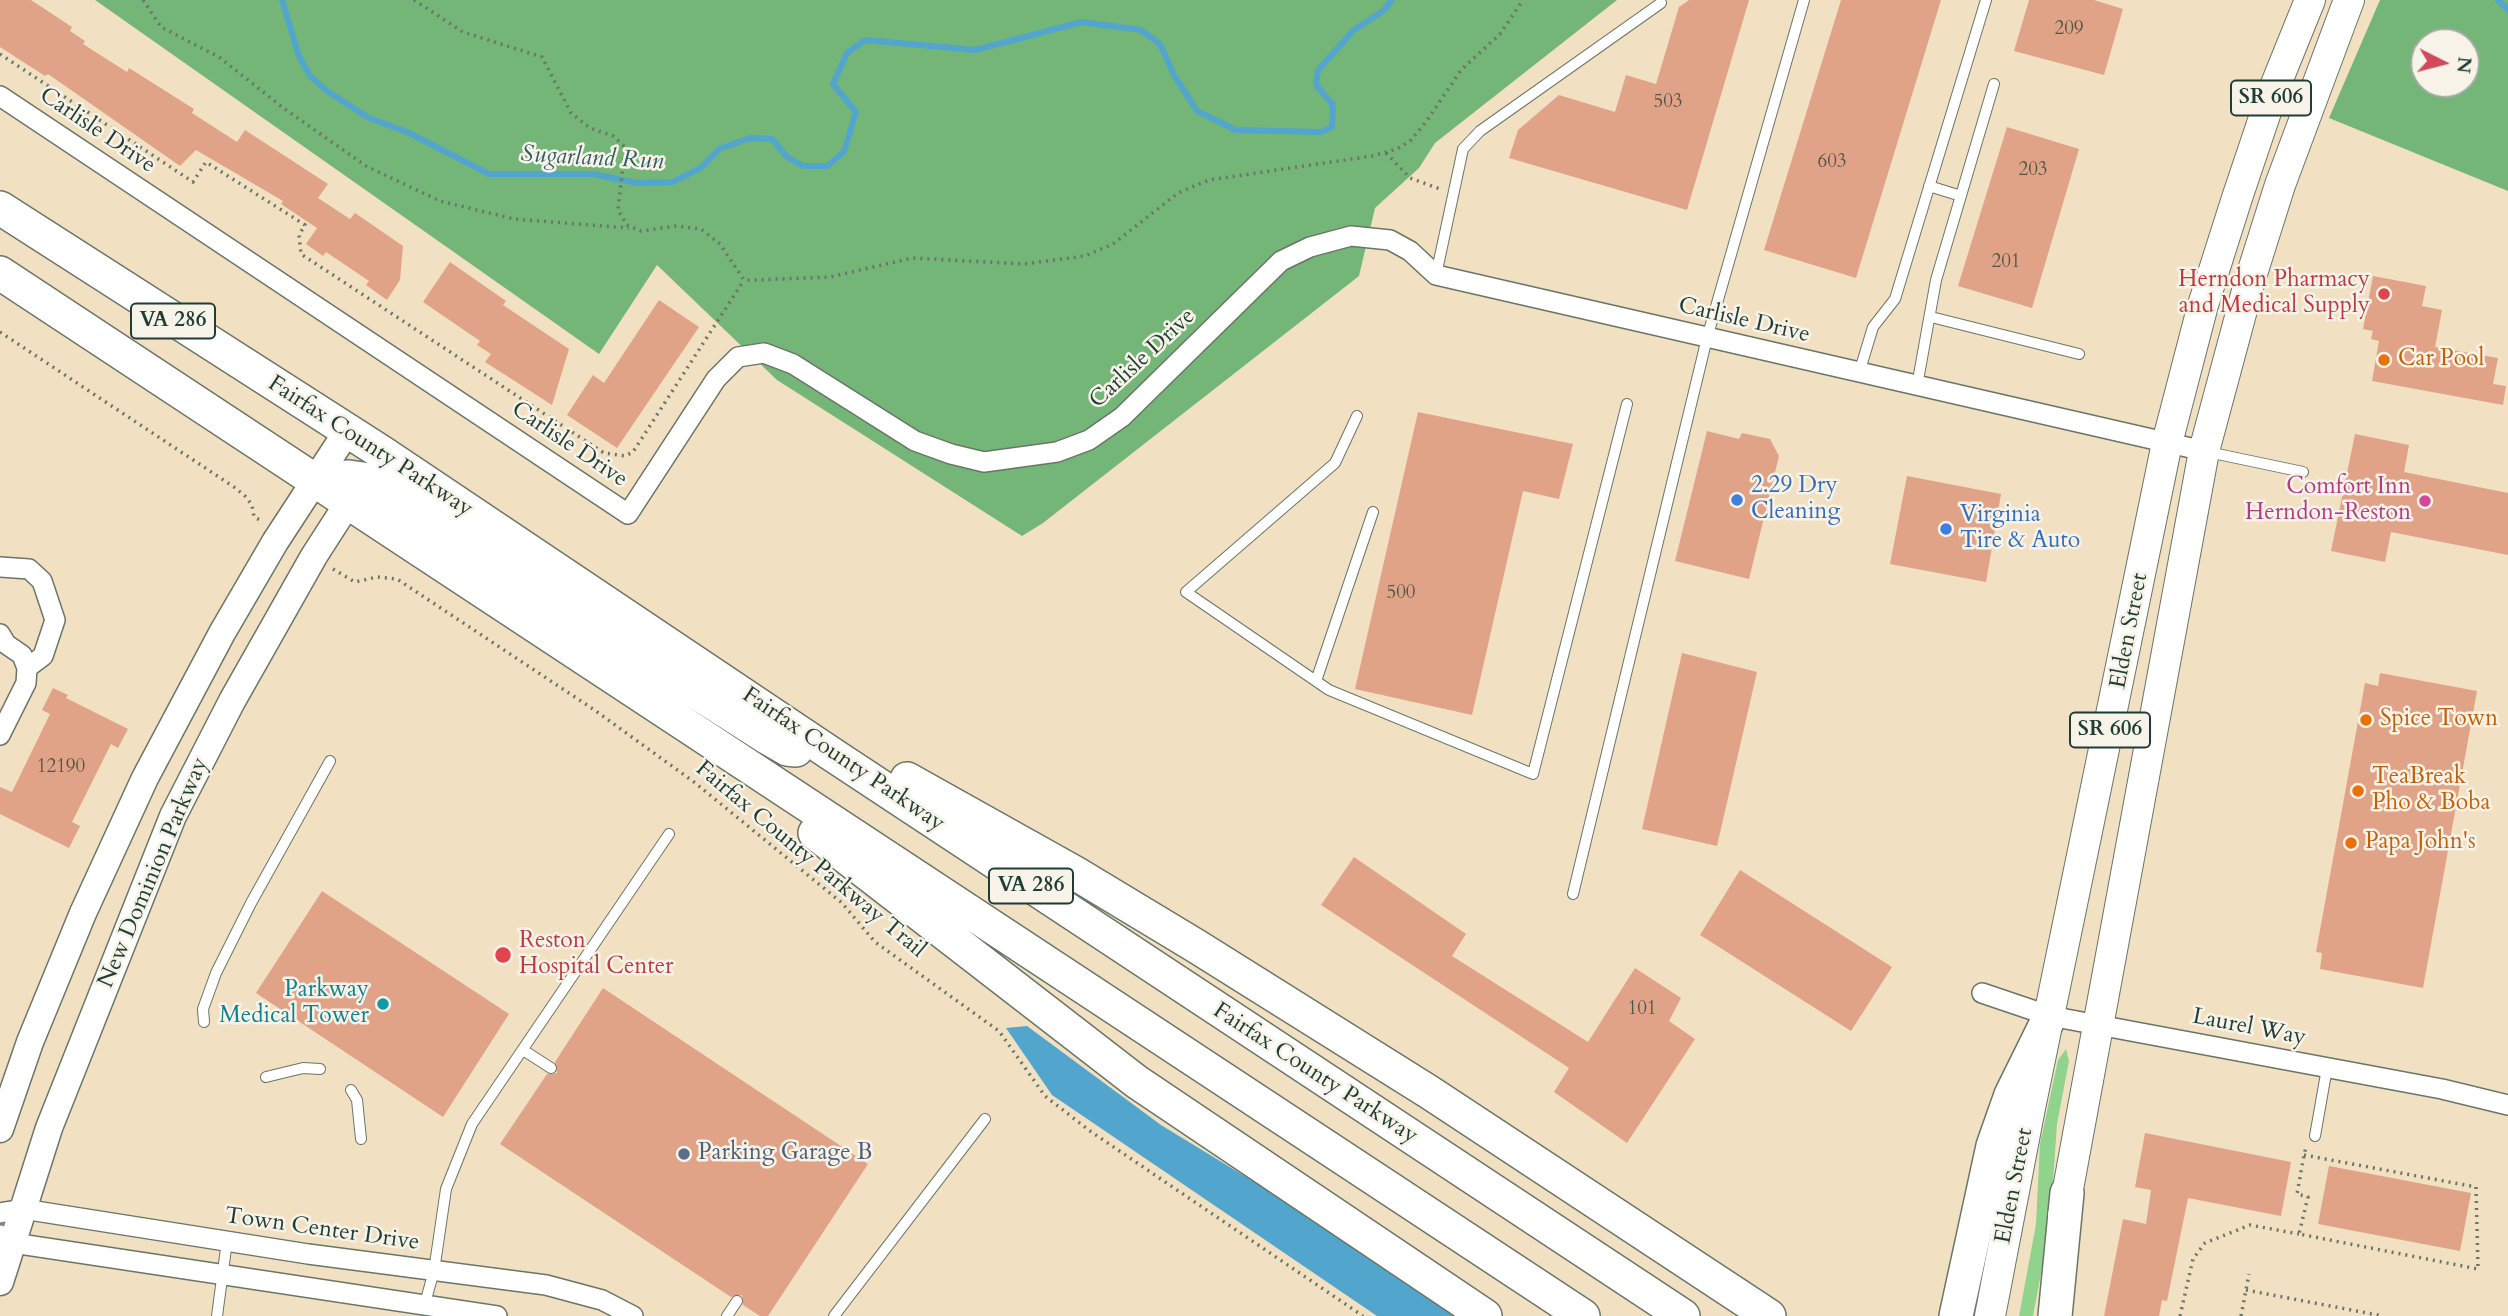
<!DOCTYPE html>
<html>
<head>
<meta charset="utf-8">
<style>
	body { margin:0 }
	#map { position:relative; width:2508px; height:1316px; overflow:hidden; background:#f2e0c3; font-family:Cardo,serif }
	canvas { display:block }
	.north { position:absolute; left:2410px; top:28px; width:70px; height:70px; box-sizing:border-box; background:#f7f3e8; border:2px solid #a1aaa0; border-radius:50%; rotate:96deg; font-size:19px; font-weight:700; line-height:28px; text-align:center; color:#1f3d34 }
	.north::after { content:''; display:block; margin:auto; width:24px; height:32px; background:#d1495b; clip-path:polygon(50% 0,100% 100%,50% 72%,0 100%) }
</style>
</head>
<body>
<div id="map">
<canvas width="2508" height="1316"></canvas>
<div class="north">N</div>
</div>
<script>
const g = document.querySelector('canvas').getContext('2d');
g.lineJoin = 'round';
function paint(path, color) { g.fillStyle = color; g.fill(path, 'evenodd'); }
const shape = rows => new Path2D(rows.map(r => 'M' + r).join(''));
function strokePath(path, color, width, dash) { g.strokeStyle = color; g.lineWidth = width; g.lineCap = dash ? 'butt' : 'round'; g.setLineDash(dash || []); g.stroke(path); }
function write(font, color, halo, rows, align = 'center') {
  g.font = font + ' Cardo,serif'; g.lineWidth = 5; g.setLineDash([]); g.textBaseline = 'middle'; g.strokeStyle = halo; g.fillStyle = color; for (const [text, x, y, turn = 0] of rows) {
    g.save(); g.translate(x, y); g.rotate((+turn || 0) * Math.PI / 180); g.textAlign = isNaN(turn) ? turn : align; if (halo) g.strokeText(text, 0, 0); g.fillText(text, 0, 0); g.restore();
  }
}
paint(shape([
	[2066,1049,2069,1061,2057,1124,2050,1225,2033,1316,2019,1316,2036,1224,2040,1144,2058,1060]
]), '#90d38c');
paint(shape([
	[95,0,1617,0,1435,143,1419,168,1375,208,1359,276,1043,523,1022,536,777,380,657,265,599,354],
	[2380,0,2508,0,2508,191,2329,118],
	[2466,42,2466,84,2424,84,2424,42]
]), '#74b578');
paint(shape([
	[1027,1026,1161,1125,1279,1197,1460,1316,1377,1316,1052,1095,1006,1028]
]), '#52a5cd');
strokePath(shape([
	[282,0,299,56,310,76,327,91,369,118,407,132,489,174,593,174,637,183,673,182,702,167,719,149,750,138,772,139,787,157,803,166,827,166,844,152,856,112,833,84,847,53,865,40,975,50,1082,22,1141,30,1160,44,1174,75,1197,111,1236,130,1321,132,1332,127,1333,105,1316,85,1318,70,1354,30,1383,11,1392,0],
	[2498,0,2508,10]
]), '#52a5cd', 6);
paint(shape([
	[0,0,31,0,72,27,70,31,85,41,83,44,127,72,129,68,194,109,192,113,237,142,245,130,328,184,318,198,350,219,355,213,403,246,400,280,387,300,366,285,369,281,326,252,323,256,306,244,317,228,281,204,283,201,196,150,180,166,48,74,45,76,0,47],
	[1689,0,1749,0,1687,210,1509,158,1518,130,1559,95,1615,112,1626,75,1656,84,1679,7],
	[1841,0,1941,0,1856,278,1764,250],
	[2029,0,2094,0,2123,9,2104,75,2014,51],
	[2007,127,2079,149,2032,308,1958,286],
	[450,262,506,301,503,305,569,349,552,405,485,362,491,354,477,345,480,341,423,302],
	[2373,276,2426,286,2422,306,2442,310,2435,347,2498,358,2493,384,2506,386,2503,405,2372,381,2379,341,2371,339,2373,331,2363,329],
	[659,300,699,327,617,448,567,415,593,375,604,383],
	[1418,412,1573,444,1559,499,1523,491,1472,715,1355,689],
	[1707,431,1739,439,1742,433,1770,439,1779,456,1749,579,1675,561],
	[2355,434,2409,445,2404,472,2508,493,2508,555,2391,532,2385,562,2331,551],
	[1907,476,2001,494,1986,582,1890,564],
	[1682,653,1757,672,1717,846,1642,829],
	[2380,673,2477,691,2423,988,2320,969,2322,953,2316,952,2365,683,2378,686],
	[53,688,68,695,66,698,128,729,118,748,111,744,72,822,80,826,69,848,0,814,0,787,12,792,50,714,42,710],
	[1354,857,1466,934,1452,956,1588,1042,1635,968,1681,998,1669,1021,1695,1039,1627,1143,1554,1092,1569,1068,1321,905],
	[1740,870,1892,967,1851,1031,1700,935],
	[322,891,509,1014,443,1117,256,993],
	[603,988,868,1164,768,1316,760,1316,743,1305,742,1295,731,1297,500,1144,547,1074,557,1073,555,1062],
	[2145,1133,2291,1162,2281,1216,2188,1198,2167,1301,2162,1300,2159,1316,2104,1316,2123,1219,2146,1224,2151,1190,2135,1187],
	[2329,1166,2471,1193,2460,1251,2318,1224]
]), '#e1a387');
const lane = shape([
	[1929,186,1961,196],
	[1436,275,1463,149,1480,131,1661,3],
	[1931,317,2079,354],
	[1859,373,1873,327,1895,299,1986,0],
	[1917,386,1936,280,1994,84],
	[1357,416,1335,463,1186,592,1329,690,1533,774,1627,404],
	[2208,452,2303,472],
	[1316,681,1373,512],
	[1573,894,1707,338,1804,0],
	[204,1022,203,1009,216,973,251,903,330,761],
	[523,1050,551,1068],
	[266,1077,303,1068,320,1069],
	[351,1090,357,1100,361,1139],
	[2315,1136,2327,1068],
	[425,1303,434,1271,446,1189,472,1124,669,834],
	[217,1316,227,1241],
	[727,1316,737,1301],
	[834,1316,985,1119]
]);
const street = shape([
	[0,96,628,514,716,379,738,357,764,353,793,364,915,441,951,454,984,462,1057,452,1089,440,1122,417,1281,261,1310,247,1351,236,1390,240,1410,251,1436,275,2204,451],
	[0,567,29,569,42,581,55,620,43,656,27,668],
	[0,634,6,644,22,655,27,668,26,683,0,735],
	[1982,993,2050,1016,2442,1089,2508,1105],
	[0,1213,23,1209,308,1254,546,1285,602,1300,633,1316],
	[0,1235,13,1243,497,1316]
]);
const secondary = shape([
	[0,1129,30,1042,83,913,145,778,222,633,275,542,348,430],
	[0,1282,49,1128,173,816,232,701,314,556,359,486]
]);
const primary = shape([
	[2063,1216,2204,451,2250,280,2280,185,2349,0],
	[1990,1316,2030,1108,2167,443,2203,305,2237,198,2272,94,2310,0]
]);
const highway = shape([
	[0,208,381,452,830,753,1683,1316],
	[0,273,1583,1316],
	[315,481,349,477,363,479,768,738,787,749,796,750],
	[907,779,1075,873,1196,946,1429,1092,1769,1316],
	[815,833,1137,1082,1485,1316],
	[1956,1316,1993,1146,2011,1095,2050,1016],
	[2055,1316,2067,1193]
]);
strokePath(lane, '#697666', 12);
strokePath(street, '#697666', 22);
strokePath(secondary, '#697666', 29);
strokePath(primary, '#697666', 32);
strokePath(highway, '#697666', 36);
strokePath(shape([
	[143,0,161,27,219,57,282,107,366,166,440,201,514,219,629,228],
	[414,0,463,32,542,57,571,113,590,128,613,136,625,147,618,210,627,225,641,231,677,226,701,229,720,244,744,280,755,280,830,277,912,258,1024,264,1085,256,1113,244,1178,193,1209,180,1372,156,1397,149,1410,141,1426,122,1461,70,1500,34,1523,0],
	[0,54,193,182,206,162,305,225,299,235,301,254,604,453,625,456,633,452,744,280],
	[1386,153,1410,178,1440,189],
	[0,332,234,487,245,496,252,505,254,517,260,520],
	[333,569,355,582,377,577,397,579,593,709,694,782,842,903,875,942,999,1031,1045,1096,1090,1131,1363,1316],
	[2304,1155,2476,1187,2478,1269,2299,1234,2308,1197,2297,1194,2304,1155,2306,1147],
	[2246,1290,2383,1316],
	[2180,1316,2193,1259,2205,1243,2250,1225,2299,1234],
	[2241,1316,2249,1274]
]), '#697666', 3.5, [2, 5]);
strokePath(lane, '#fff', 10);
strokePath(street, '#fff', 19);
strokePath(secondary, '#fff', 26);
strokePath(primary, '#fff', 30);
strokePath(highway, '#fff', 33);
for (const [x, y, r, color] of [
	[2384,294,7,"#e0444e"],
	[2384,360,7,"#e8710a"],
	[1737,500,7,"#3f7fe0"],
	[2425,501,7,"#d1479c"],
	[1946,529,7,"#3f7fe0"],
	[2366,720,7,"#e8710a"],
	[2358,791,7,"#e8710a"],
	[2351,843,7,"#e8710a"],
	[503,955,9,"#e0444e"],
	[383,1004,7,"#0f9aa8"],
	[684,1154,7,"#5c6f8a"]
]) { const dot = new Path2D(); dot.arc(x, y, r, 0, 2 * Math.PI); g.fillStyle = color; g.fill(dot); strokePath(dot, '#f7f3e8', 2.5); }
write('19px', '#505649', null, [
	["209",2069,30],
	["503",1668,103],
	["603",1832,163],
	["203",2033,171],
	["201",2006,263],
	["500",1401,594],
	["12190",61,768],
	["101",1642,1010]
]);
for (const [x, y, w] of [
	[2271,98,80],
	[173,321,84],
	[2110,730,80],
	[1031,886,84]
]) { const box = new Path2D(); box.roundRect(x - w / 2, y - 17.5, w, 35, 5); g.fillStyle = '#f7f3e8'; g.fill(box); strokePath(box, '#1f3d34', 2); }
write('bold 21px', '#1f3d34', null, [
	["SR 606",2271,98],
	["VA 286",173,321],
	["SR 606",2110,730],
	["VA 286",1031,886]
]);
write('23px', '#1f3d34', '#f7f3e8', [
	["Carlisle Drive",97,131,34],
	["Carlisle Drive",1744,321,13],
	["Carlisle Drive",1143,359,-43],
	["Carlisle Drive",569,445,34],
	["Fairfax County Parkway",370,447,33],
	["Elden Street",2130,631,-79],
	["Fairfax County Parkway",843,760,34],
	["Fairfax County Parkway Trail",810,860,40],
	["New Dominion Parkway",154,873,-67],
	["Laurel Way",2249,1028,11],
	["Fairfax County Parkway",1315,1074,33],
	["Elden Street",2015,1186,-79],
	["Town Center Drive",322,1230,8]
]);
write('23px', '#be3a42', '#f7f3e8', [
	["Herndon Pharmacy",2370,281],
	["and Medical Supply",2370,307],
	["Reston",519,942,"left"],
	["Hospital Center",519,968,"left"]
], 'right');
write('23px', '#c56008', '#f7f3e8', [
	["Car Pool",2398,360],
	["Spice Town",2380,720],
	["TeaBreak",2372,778],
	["Pho & Boba",2372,804],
	["Papa John's",2365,843]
], 'left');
write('23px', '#366cbe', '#f7f3e8', [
	["2.29 Dry",1751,487],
	["Cleaning",1751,513],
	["Virginia",1960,516],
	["Tire & Auto",1960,542]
], 'left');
write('23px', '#b23c85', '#f7f3e8', [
	["Comfort Inn",2411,488],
	["Herndon-Reston",2411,514]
], 'right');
write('23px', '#0d838f', '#f7f3e8', [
	["Parkway",369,991],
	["Medical Tower",369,1017]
], 'right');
write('23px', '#4e5e75', '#f7f3e8', [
	["Parking Garage B",698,1154]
], 'left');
write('italic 24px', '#2e5c62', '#f7f3e8', [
	["Sugarland Run",592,159,3]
]);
</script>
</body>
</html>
